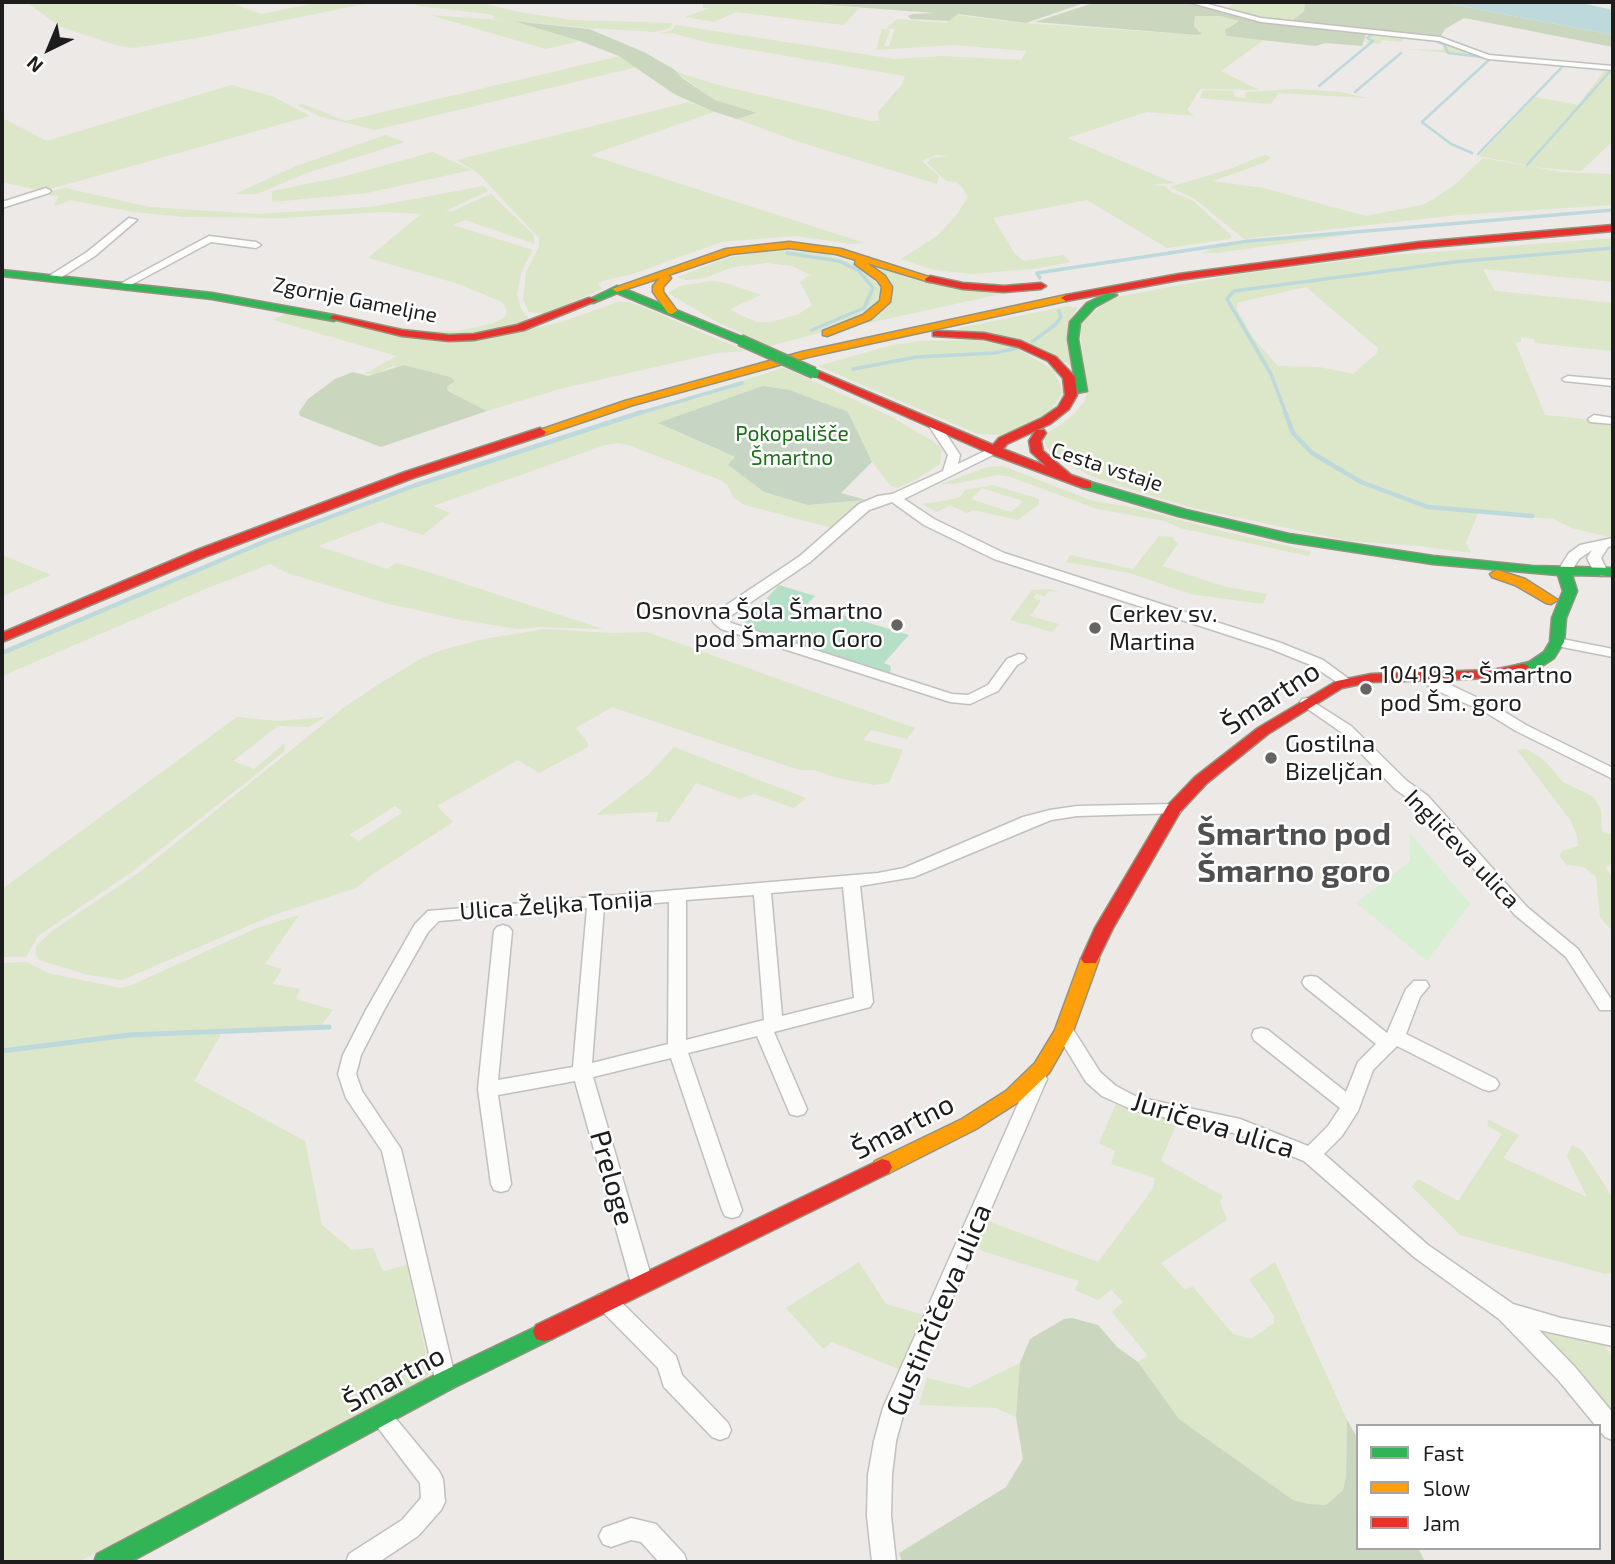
<!DOCTYPE html>
<html>
<head>
<meta charset="utf-8">
<style>
	body { margin:0 }
	#map { position:relative; width:1615px; height:1564px; overflow:hidden; background:#ece9e6; font-family:"Exo 2",sans-serif }
	canvas { display:block }
	.frame { position:absolute; inset:0; border:4px solid #1d1d1d; pointer-events:none }
	.legend { position:absolute; left:1356px; top:1424px; width:245px; height:126px; box-sizing:border-box; background:#fff; border:2px solid #a5a5a5; margin:0; padding:9px 12px; list-style:none; font-size:21px; color:#1d1d1d }
	.legend li { display:flex; align-items:center; gap:14px; height:35px }
	.legend b { width:35px; border:2px solid #a5a5a5 }
	.north { position:absolute; left:14px; top:14px; width:70px; height:70px; -webkit-text-stroke:5px #fff; paint-order:stroke; rotate:223deg; font-size:19px; font-weight:700; line-height:28px; text-align:center; color:#1d1d1d }
	.north::after { content:''; display:block; margin:auto; width:24px; height:32px; background:#1d1d1d; clip-path:polygon(50% 0,100% 100%,50% 72%,0 100%) }
</style>
</head>
<body>
<div id="map">
<canvas width="1615" height="1564"></canvas>
<div class="frame"></div>
<ul class="legend">
<li><b style="height:9px;background:#30b455"></b>Fast</li>
<li><b style="height:9px;background:#ff9f0a"></b>Slow</li>
<li><b style="height:9px;background:#e5322d"></b>Jam</li>
</ul>
<div class="north">N</div>
</div>
<script>
const g = document.querySelector('canvas').getContext('2d');
g.lineJoin = 'round';
function paint(path, color) { g.fillStyle = color; g.fill(path, 'evenodd'); }
const shape = rows => new Path2D(rows.map(r => 'M' + r).join(''));
function strokePath(path, color, width, dash) { g.strokeStyle = color; g.lineWidth = width; g.lineCap = dash ? 'butt' : 'round'; g.setLineDash(dash || []); g.stroke(path); }
function write(font, color, halo, rows, align = 'center') {
  g.font = font + ' "Exo 2",sans-serif'; g.lineWidth = 5; g.setLineDash([]); g.textBaseline = 'middle'; g.strokeStyle = halo; g.fillStyle = color; for (const [text, x, y, turn = 0] of rows) {
    g.save(); g.translate(x, y); g.rotate((+turn || 0) * Math.PI / 180); g.textAlign = isNaN(turn) ? turn : align; if (halo) g.strokeText(text, 0, 0); g.fillText(text, 0, 0); g.restore();
  }
}
paint(shape([
	[26,2,217,2,234,4,261,14,322,2,374,2,192,39,133,48,119,46,61,27],
	[410,2,477,2,519,12,571,20,673,23,670,28,654,32,588,28,493,19,495,16,488,14,419,6],
	[703,2,785,2,859,8,844,25,736,12,714,22,685,17,710,8,703,8],
	[1235,2,1305,2,1304,10,1290,22,1260,19,1224,10],
	[430,15,513,21,580,41,546,49],
	[957,15,1023,23,1197,35,1201,31,1194,26,1195,16,1221,16,1239,20,1229,27,1226,36,1264,40,1221,71,1259,90,1200,89,1187,110,1194,116,1147,112,1067,138,1174,183,1148,185,1165,186,1171,192,1192,200,1232,236,1229,239,1167,248,1087,200,993,218,1015,254,1024,261,1063,255,1071,262,1032,269,972,274,934,270,901,259,937,236,958,213,968,197,962,187,956,182,946,181,927,163,931,158,949,156,935,155,922,161,939,176,937,184,799,142,737,119,756,114,715,100,674,71,718,85,871,121,879,121,878,112,903,83,905,76,710,43,671,33,659,34,672,30,676,25,894,59,943,56,1021,60,1027,51,953,45,876,50,882,29,890,30,884,46,889,46,895,29,887,28,897,19,946,23],
	[1372,32,1430,38,1454,44,1469,52,1488,57,1408,49,1443,50,1444,42,1403,39,1402,42,1382,40,1380,44,1366,43],
	[620,56,637,67,375,130,319,116,297,105,303,104,345,121],
	[1568,63,1613,69,1613,141,1581,171,1541,168,1479,156,1535,97,1578,105,1604,71],
	[231,85,272,96,310,116,43,191,2,182,2,118,47,141],
	[1294,89,1341,92,1367,98,1278,93,1271,104,1200,98,1203,90,1233,91,1235,97,1245,98,1246,92],
	[689,102,714,112,590,155,865,243,853,244,795,236,721,242,633,274,603,281,598,284,602,289,545,314,529,312,523,299,526,272,539,247,539,238,478,173,456,160],
	[386,135,405,142,307,173,257,194,235,194,296,166],
	[433,152,471,170,367,193,272,202,272,191,342,177],
	[1264,155,1271,157,1266,162,1213,181,1263,188,1366,216,1422,205,1432,200,1457,183,1483,158,1561,172,1613,174,1613,205,1458,215,1244,239,1195,199,1170,187,1233,168],
	[484,186,488,191,446,211,450,212,491,194,533,234,535,244,465,220,453,225,533,250,522,270,517,294,521,309,530,320,477,333,428,333,378,324,426,331,457,331,491,324,504,318,507,311,502,302,459,284,368,258,421,214,383,212,282,218,184,217,134,212,70,200,56,206,54,205,59,196,40,194,65,188,150,207,257,214,371,207],
	[1335,233,1348,235,1216,253,1202,253,1215,247],
	[1613,238,1613,282,1483,269,1495,291,1613,303,1613,351,1535,343,1534,339,1521,337,1521,342,1515,342,1545,415,1613,422,1613,538,1572,528,1553,519,1478,513,1466,543,1471,553,1419,546,1349,541,1197,509,1145,494,1096,478,1057,459,1047,447,1044,436,1071,417,1085,401,1087,388,1079,324,1111,298,1234,275,1382,256],
	[1306,287,1378,348,1377,353,1353,374,1319,367,1278,366,1253,338,1236,308,1238,303,1249,300],
	[779,250,823,253,857,264,882,289,877,305,827,331,770,346,717,322,668,293,680,286,711,281,726,283,761,295,730,309,740,315,757,322,772,322,799,314,812,305,800,282,810,275,792,266,767,263,733,267,704,278,686,280,678,277,730,257],
	[873,265,1010,292,864,324,887,306],
	[617,302,628,302,643,307,745,351,717,353,563,388,487,411,448,391,446,387,451,385,450,377,393,366,375,374,364,374,397,356,273,320,289,312,478,341,562,322],
	[1069,306,1077,308,1069,323,1073,367,1055,357,959,331,959,328],
	[973,340,1014,347,1054,370,1063,392,1048,415,1002,435,978,434,818,366,889,346,917,341],
	[784,368,888,415,931,440,942,449,940,464,915,480,897,488,891,486,872,462,848,412,660,424,736,458,729,466,764,492,808,505,866,500,832,528,745,505,734,498,727,484,720,480,628,445,618,443,605,445,433,506,450,513,423,535,381,522,318,546,387,569,396,563,425,571,603,629,539,627,517,629,462,620,389,604,287,573,270,564,205,589,2,676,2,650,313,522,569,433],
	[1003,466,1093,501,1131,507,1226,532,1310,551,1311,553,1308,556,1180,528,1165,521,1097,509,1008,476,998,475,954,484,941,484,987,467],
	[993,485,1039,499,1039,504,1018,520,973,510,967,513,950,505,937,512,922,504,948,500,960,497,965,490],
	[982,488,1023,501,1023,502,1011,512,971,499],
	[1159,536,1172,537,1178,544,1162,566,1222,586,1267,594,1263,604,1190,594,1130,573,1066,562,1070,555,1133,569],
	[2,555,51,575,2,596],
	[1048,589,1060,592,1049,591,1045,596,1036,594,1033,598,1041,601,1030,616,1059,624,1052,632,1010,620,1032,590],
	[545,629,611,633,647,632,915,728,907,739,871,730,863,740,903,750,889,783,874,785,834,777,815,770,799,770,612,707,576,728,588,743,588,747,539,773,518,760,437,806,453,822,373,874,356,888,271,916,122,980,88,975,39,960,35,953,37,945,52,931,141,871,342,709,376,686,422,658,442,650,484,639],
	[395,806,403,812,359,841,349,835],
	[237,717,279,721,325,717,309,727,278,726,233,761,254,769,285,743,284,751,258,773,133,871,38,936,26,957,2,957,2,889],
	[674,747,806,798,794,808,754,794,740,799,696,783,669,822,656,822,658,812,596,815,648,775],
	[1526,749,1544,760,1563,782,1594,797,1601,810,1602,831,1613,835,1613,862,1605,868,1613,877,1613,932,1600,917,1596,877,1584,867,1567,865,1559,856,1562,851,1578,846,1577,836,1571,821,1517,750],
	[299,915,265,964,282,969,273,984,300,989,296,999,333,1010,317,1030,221,1034,194,1081,305,1141,322,1225,352,1250,373,1248,383,1271,407,1265,430,1373,426,1379,78,1562,2,1562,2,963,26,962,48,973,120,988,132,985,257,928],
	[1116,1104,1179,1117,1161,1161,1223,1196,1220,1202,1227,1220,1161,1263,1184,1289,1193,1287,1233,1334,1251,1339,1274,1323,1274,1316,1249,1279,1275,1262,1347,1420,1346,1476,1343,1490,1326,1505,1307,1504,1293,1500,1179,1419,1138,1362,1148,1356,1112,1312,1123,1302,1111,1290,1098,1300,1075,1290,1079,1281,982,1251,973,1242,983,1219,1098,1262,1152,1190,1155,1178,1111,1164,1115,1151,1099,1143],
	[1489,1120,1519,1135,1503,1158,1587,1197,1567,1156,1572,1145,1582,1150,1613,1198,1613,1272,1605,1274,1460,1235,1412,1187,1418,1179,1458,1201,1502,1134,1487,1126],
	[859,1262,886,1304,928,1316,906,1372,832,1342,823,1349,786,1308],
	[1531,1325,1601,1341,1613,1357,1613,1422],
	[1020,1363,1016,1417,996,1408,919,1405,927,1378,969,1388]
]), '#dce6c8');
paint(shape([
	[785,2,1087,2,1026,23,958,14,949,21,911,19,908,16,912,14,936,13],
	[1096,2,1189,2,1242,17,1366,31,1366,34,1362,46,1326,43,1315,46,1226,36,1225,30,1239,21,1221,16,1195,16,1194,26,1202,34,1197,35,1035,22],
	[1305,2,1441,2,1613,35,1613,47,1464,18,1445,29,1440,38,1290,22,1304,11],
	[513,21,589,29,644,52,675,70,682,78,715,100,757,113,737,119,712,111,674,94,619,56,580,41],
	[404,365,450,377,455,381,447,387,448,391,487,411,381,447,300,416,299,412,308,399,335,379,353,372,368,376],
	[1072,1318,1098,1325,1117,1347,1138,1362,1179,1419,1293,1500,1308,1504,1326,1505,1343,1490,1346,1476,1347,1420,1358,1439,1358,1548,1418,1548,1425,1562,902,1562,899,1553,1006,1487,1023,1459,1016,1417,1020,1363,1030,1339,1064,1319]
]), '#cad7be');
paint(shape([
	[763,386,789,390,848,412,872,462,841,493,866,500,808,505,764,492,728,465,735,457,658,423]
]), '#c6d5c4');
paint(shape([
	[1410,833,1470,904,1427,961,1356,903,1410,861]
]), '#d8efd4');
paint(shape([
	[779,585,815,596,807,604,909,635,884,663,891,666,890,673,741,626]
]), '#b6dfc8');
paint(shape([
	[1441,2,1577,2,1613,10,1613,35]
]), '#bdd9dc');
strokePath(shape([
	[1433,40,1444,44,1448,53,1490,58],
	[1319,86,1373,41,1367,38,1375,32],
	[1355,92,1401,53],
	[1472,153,1451,144,1422,122,1491,58],
	[1478,154,1566,63],
	[1527,165,1613,68]
]), '#bdd9dc', 2.5);
strokePath(shape([
	[787,253,839,261,858,270,873,288,864,308,812,330],
	[1040,278,1037,273,1249,241,1613,210],
	[1032,342,1056,324,1061,317,1059,311],
	[853,369,917,357,995,353,1017,348],
	[636,414,742,383],
	[1286,414,1271,374,1227,299,1234,291,1454,262,1613,248]
]), '#bdd9dc', 3.5);
strokePath(shape([
	[1285,412,1293,433,1312,453,1361,482,1428,507,1532,516],
	[2,653,266,541,416,485,642,412]
]), '#bdd9dc', 4.5);
strokePath(shape([
	[2,1051,129,1035,329,1027]
]), '#bdd9dc', 5);
const street = shape([
	[1188,2,1200,2,1261,18,1440,37,1489,55,1613,66,1613,70,1488,59,1439,41,1261,22,1188,2],
	[46,188,51,191,49,193,2,208,2,202,46,188],
	[129,218,137,220,95,256,57,280,49,280,49,276,87,252,129,218],
	[209,236,256,242,261,245,256,248,211,242,127,287,118,285,209,236],
	[1568,376,1613,380,1613,386,1564,381,1562,379,1568,376],
	[1594,415,1613,418,1613,424,1590,422,1588,419,1594,415],
	[935,422,939,423,960,455,958,464,991,448,995,447,1001,451,904,499,934,519,1004,553,1281,643,1323,660,1353,682,1346,686,1341,685,1313,666,1271,649,994,559,924,525,892,502,869,510,810,562,726,619,731,623,952,694,968,695,988,685,1007,659,1019,654,1024,655,1026,658,1024,661,1017,665,998,691,970,704,950,702,721,629,714,623,712,620,716,612,800,556,859,504,878,496,892,494,943,471,948,455,929,426,935,422],
	[1613,538,1613,546,1608,547,1601,558,1608,572,1606,575,1601,576,1594,572,1587,558,1592,550,1579,559,1569,575,1564,576,1557,572,1569,553,1580,545,1613,538],
	[1557,638,1613,649,1613,657,1552,645,1550,642,1552,639,1557,638],
	[1425,673,1495,706,1526,725,1613,768,1613,779,1516,731,1485,712,1431,688,1418,677,1425,673],
	[1307,698,1351,726,1407,781,1428,796,1527,907,1578,949,1613,1002,1612,1010,1600,1010,1566,957,1515,915,1416,804,1395,789,1341,732,1302,705,1300,702,1302,699,1307,698],
	[1174,804,1180,805,1182,809,1180,813,1077,816,1051,820,914,877,860,886,873,1002,870,1007,774,1032,807,1109,804,1114,797,1116,790,1114,757,1036,688,1053,742,1210,739,1216,732,1218,725,1216,722,1210,671,1058,593,1077,653,1283,650,1289,642,1292,634,1289,631,1283,575,1081,498,1095,511,1184,508,1190,501,1192,494,1190,491,1184,478,1089,494,931,497,927,503,925,509,927,512,931,498,1080,573,1067,587,908,439,921,428,932,384,1010,361,1055,356,1074,362,1091,401,1149,456,1381,453,1388,445,1391,437,1388,382,1151,346,1098,338,1074,343,1055,366,1010,415,924,428,911,878,873,904,868,1023,817,1050,810,1077,806,1174,804],
	[843,887,854,998,782,1016,771,893,843,887],
	[754,895,764,1020,686,1040,686,900,754,895],
	[669,902,668,1044,592,1063,604,907,669,902],
	[1311,976,1317,977,1387,1033,1406,989,1414,981,1426,981,1429,986,1420,997,1406,1034,1496,1079,1499,1084,1496,1089,1489,1091,1482,1089,1397,1046,1373,1070,1358,1111,1342,1136,1324,1154,1428,1245,1513,1304,1561,1318,1613,1328,1613,1346,1539,1330,1575,1367,1613,1413,1613,1440,1605,1437,1599,1430,1599,1426,1596,1426,1559,1381,1499,1319,1414,1257,1304,1161,1237,1134,1133,1110,1102,1096,1086,1082,1055,1031,1057,1026,1064,1024,1071,1026,1100,1072,1116,1086,1137,1097,1240,1119,1308,1146,1328,1126,1340,1108,1254,1040,1252,1035,1254,1030,1261,1028,1268,1030,1346,1092,1358,1062,1376,1044,1305,987,1302,982,1305,977,1311,976],
	[1038,1072,1045,1074,1047,1079,905,1408,896,1441,892,1475,891,1516,896,1562,872,1562,867,1516,868,1475,874,1441,883,1408,1029,1079,1031,1074,1038,1072],
	[606,1292,614,1295,676,1356,682,1375,728,1423,731,1430,728,1437,720,1440,712,1437,664,1387,658,1368,598,1307,595,1301,598,1295,606,1292],
	[380,1406,388,1409,439,1471,443,1479,445,1502,441,1510,418,1536,379,1562,346,1562,349,1554,402,1520,421,1498,420,1483,369,1416,372,1409,380,1406],
	[631,1518,656,1524,684,1554,687,1562,659,1562,641,1542,631,1540,611,1547,603,1544,599,1536,603,1528,631,1518]
]);
const fast = shape([
	[2,270,212,293,334,315,339,318,334,321,212,299,2,276,2,270],
	[617,286,744,338,745,340,736,342,617,293,593,303,588,300,617,286],
	[1108,293,1117,295,1095,307,1080,323,1078,339,1087,391,1077,393,1068,339,1070,322,1087,303,1108,293],
	[1087,481,1186,510,1289,534,1433,556,1532,566,1613,568,1613,576,1572,575,1577,591,1566,618,1564,642,1554,658,1539,668,1522,672,1517,671,1515,668,1517,665,1529,662,1544,652,1550,642,1552,618,1563,591,1558,575,1433,564,1289,542,1178,516,1083,488,1083,482,1087,481],
	[544,1323,552,1325,555,1332,552,1339,453,1388,130,1562,94,1562,97,1554,437,1374,544,1323]
]);
const slow = shape([
	[789,242,841,249,935,279,930,282,867,263,885,276,892,287,890,302,871,319,827,336,823,335,823,331,863,315,880,301,882,287,877,280,855,264,856,260,836,254,789,248,731,254,668,275,671,278,663,287,663,292,677,311,672,314,668,313,653,292,653,286,660,278,617,292,612,289,726,249,789,242],
	[1066,295,1071,298,1070,300,808,357,633,405,544,435,540,436,534,432,625,401,802,352,1066,295],
	[1497,570,1525,579,1558,600,1551,604,1546,603,1515,585,1492,577,1490,574,1497,570],
	[1090,953,1096,955,1099,959,1073,1031,1049,1073,1020,1101,976,1129,889,1173,882,1175,875,1173,872,1167,875,1161,962,1119,1006,1091,1035,1063,1055,1030,1081,959,1084,955,1090,953]
]);
const jam = shape([
	[1613,225,1613,231,1419,248,1179,280,1066,301,1061,298,1066,295,1179,274,1419,242,1613,225],
	[930,276,963,283,1004,286,1041,283,1046,286,1041,289,1004,292,963,289,926,281,925,279,930,276],
	[589,298,598,300,524,330,474,340,449,341,402,336,329,318,334,315,402,330,449,335,474,334,517,325,589,298],
	[937,331,984,333,1021,341,1056,357,1075,377,1077,395,1069,409,1050,424,1007,444,1003,449,1046,466,1031,452,1029,441,1036,430,1044,430,1046,433,1041,441,1043,451,1071,475,1091,482,1091,488,1083,488,991,454,808,373,818,371,993,445,999,438,1042,418,1058,407,1065,395,1063,378,1048,361,1018,347,984,339,933,336,933,332,937,331],
	[540,428,546,432,544,435,413,478,207,556,2,642,2,633,197,550,405,472,540,428],
	[1522,664,1527,665,1529,668,1527,671,1493,678,1371,682,1342,688,1268,734,1207,783,1180,812,1113,928,1096,963,1084,963,1081,959,1095,928,1168,805,1195,777,1258,728,1337,681,1371,674,1493,670,1522,664],
	[882,1159,889,1161,892,1167,889,1173,552,1339,544,1341,536,1339,533,1332,536,1325,882,1159]
]);
strokePath(street, '#c1c0be', 3);
strokePath(fast, '#949380', 3);
strokePath(slow, '#949380', 3);
strokePath(jam, '#949380', 3);
paint(street, '#fcfcfb');
paint(fast, '#30b455');
paint(slow, '#ff9f0a');
paint(jam, '#e5322d');
const fastBridge = shape([
	[740,340,814,373]
]);
strokePath(fastBridge, '#949380', 13, []);
strokePath(fastBridge, '#30b455', 10);
for (const [x, y, r, color] of [
	[897,625,7,"#656463"],
	[1095,628,7,"#656463"],
	[1366,689,7,"#656463"],
	[1271,758,7,"#656463"]
]) { const dot = new Path2D(); dot.arc(x, y, r, 0, 2 * Math.PI); g.fillStyle = color; g.fill(dot); strokePath(dot, '#fff', 2.5); }
write('21px', '#1d1d1d', '#fff', [
	["Zgornje Gameljne",355,300,11],
	["Cesta vstaje",1107,467,18]
]);
write('21px', '#197116', '#fff', [
	["Pokopališče",792,434],
	["Šmartno",792,458]
]);
write('24px', '#1d1d1d', '#fff', [
	["Osnovna Šola Šmartno",883,611,"right"],
	["pod Šmarno Goro",883,639,"right"],
	["Cerkev sv.",1109,614],
	["Martina",1109,642],
	["104193 ~ Šmartno",1380,675],
	["pod Šm. goro",1380,703],
	["Gostilna",1285,744],
	["Bizeljčan",1285,772]
], 'left');
write('24px', '#1d1d1d', '#fff', [
	["Ingličeva ulica",1462,849,46],
	["Ulica Željka Tonija",556,905,-4]
]);
write('28px', '#1d1d1d', '#fff', [
	["Šmartno",1271,698,-33],
	["Juričeva ulica",1213,1125,17],
	["Šmartno",903,1127,-27],
	["Preloge",612,1178,74],
	["Gustinčičeva ulica",939,1310,-67],
	["Šmartno",394,1379,-28]
]);
write('bold 32px', '#505050', '#fff', [
	["Šmartno pod",1294,834],
	["Šmarno goro",1294,871]
]);
</script>
</body>
</html>
